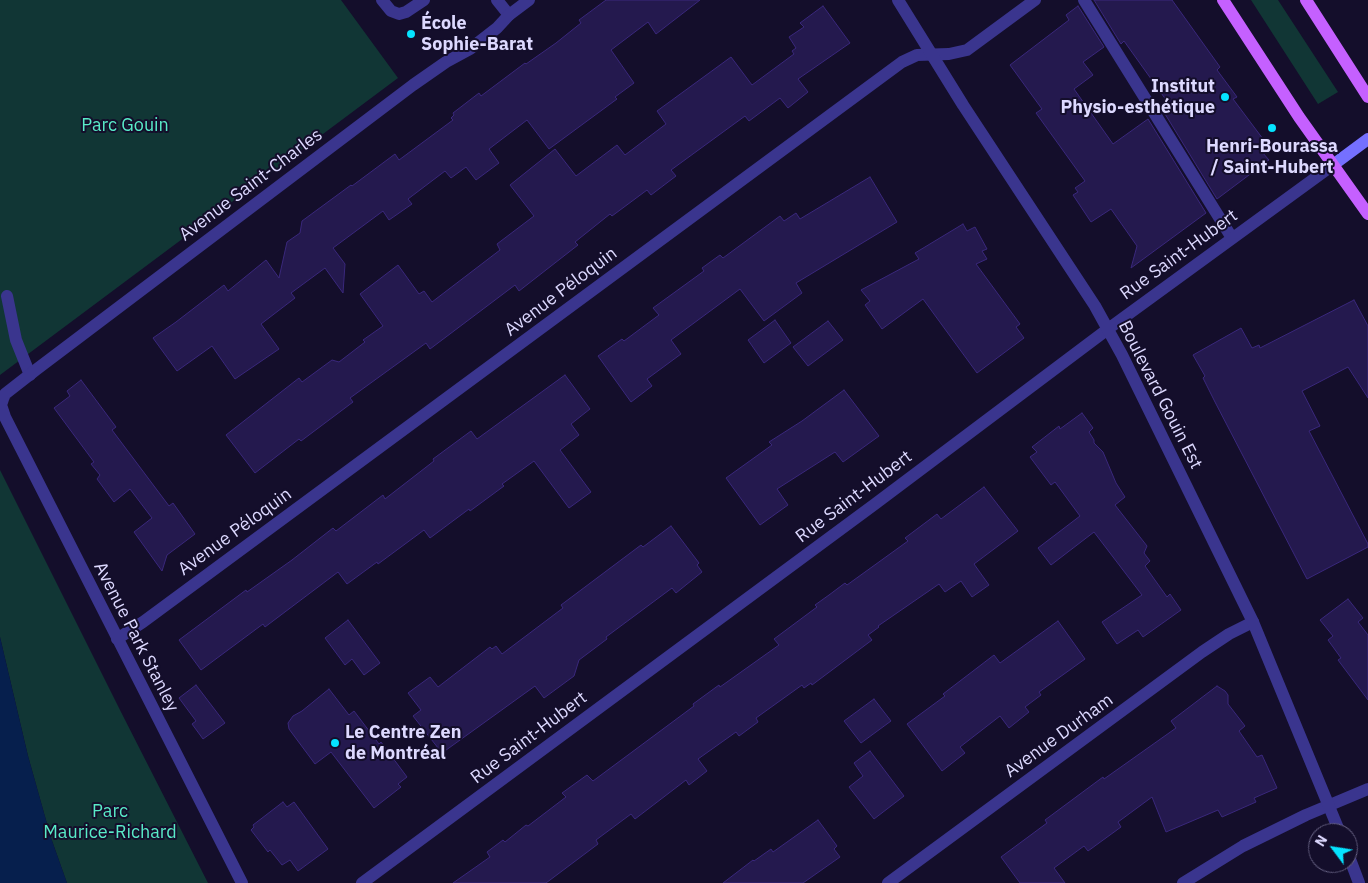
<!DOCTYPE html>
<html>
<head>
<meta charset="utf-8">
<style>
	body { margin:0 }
	#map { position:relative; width:1368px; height:883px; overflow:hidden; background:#140e2b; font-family:"IBM Plex Sans",sans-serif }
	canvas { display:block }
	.north { position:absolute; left:1308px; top:823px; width:50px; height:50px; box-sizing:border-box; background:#140e2b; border:1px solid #645f80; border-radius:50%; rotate:301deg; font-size:14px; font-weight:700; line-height:20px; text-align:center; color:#ddd9ff }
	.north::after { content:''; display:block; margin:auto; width:18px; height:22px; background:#05e3ff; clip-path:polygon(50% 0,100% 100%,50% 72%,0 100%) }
</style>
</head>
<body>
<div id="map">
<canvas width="1368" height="883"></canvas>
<div class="north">N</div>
</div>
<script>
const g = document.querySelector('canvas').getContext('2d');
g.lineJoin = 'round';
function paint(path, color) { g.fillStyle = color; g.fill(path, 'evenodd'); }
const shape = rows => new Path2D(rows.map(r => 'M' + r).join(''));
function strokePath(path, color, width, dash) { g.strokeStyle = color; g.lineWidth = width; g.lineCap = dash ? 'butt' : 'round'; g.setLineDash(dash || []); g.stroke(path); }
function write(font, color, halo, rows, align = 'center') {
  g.font = font + ' "IBM Plex Sans",sans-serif'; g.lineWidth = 4; g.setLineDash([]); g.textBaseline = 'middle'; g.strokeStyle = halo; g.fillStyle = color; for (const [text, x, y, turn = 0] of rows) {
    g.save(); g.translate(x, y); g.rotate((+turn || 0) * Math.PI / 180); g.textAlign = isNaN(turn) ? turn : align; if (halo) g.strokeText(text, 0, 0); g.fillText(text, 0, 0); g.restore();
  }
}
paint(shape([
	[0,0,341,0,398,78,0,375],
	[1251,0,1278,0,1338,92,1318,104],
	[0,470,121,712,208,883,67,883,51,838,28,756,0,637]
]), '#113635');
paint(shape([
	[0,637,28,756,51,838,67,883,0,883]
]), '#061f4d');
const building = shape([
	[606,0,700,0,656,34,648,22,611,50,634,83,615,97,617,99,549,149,527,120,489,149,499,163,476,180,466,167,451,178,445,171,408,199,412,204,389,220,383,211,333,248,345,264,343,293,325,268,291,293,295,298,261,324,279,349,235,379,212,346,177,371,153,338,176,322,224,285,228,291,266,260,279,278,287,242,300,233,302,221,351,185,352,186,395,154,399,160,453,120,451,118,454,115,453,113,479,93,481,96,525,63,526,64,556,43,581,23,579,20,606,0],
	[1094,0,1172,0,1220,67,1217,70,1237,97,1233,99,1269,147,1262,152,1269,160,1217,199,1162,109,1169,104,1124,41,1121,44,1094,0],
	[823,6,850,43,798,79,808,92,788,108,780,98,749,121,745,116,671,170,676,176,651,195,647,190,612,216,610,214,575,242,578,245,519,291,515,285,430,349,426,343,350,398,353,402,301,441,299,439,255,473,226,435,299,378,302,382,332,360,339,362,365,342,363,340,383,326,360,294,398,265,419,294,424,291,432,302,500,250,497,244,534,216,510,185,555,149,576,176,617,145,625,155,666,124,657,111,731,57,752,85,794,54,792,51,796,48,789,37,804,27,800,23,823,6],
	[1078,6,1104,47,1083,62,1093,75,1074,89,1113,144,1148,119,1206,213,1131,268,1137,246,1111,209,1091,222,1073,195,1078,192,1075,188,1085,181,1036,113,1042,109,1010,65,1069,20,1066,15,1078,6],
	[870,177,897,222,796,283,802,293,764,321,740,289,671,340,681,354,647,379,652,386,631,402,598,356,622,339,624,341,659,315,653,308,704,271,702,268,720,255,723,258,780,216,784,221,796,213,800,219,870,177],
	[963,224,967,231,975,227,987,249,982,251,987,259,976,264,1020,324,1016,327,1024,338,977,373,923,299,882,329,865,305,870,301,861,290,919,259,915,253,963,224],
	[1354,300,1368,326,1368,398,1348,367,1302,391,1320,426,1309,431,1368,544,1368,547,1307,579,1215,402,1203,378,1205,376,1193,355,1241,328,1252,348,1259,345,1260,348,1354,300],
	[775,320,791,343,764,363,748,340,775,320],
	[828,321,843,340,808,366,793,347,828,321],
	[565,375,590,409,571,424,579,435,560,450,591,492,569,508,534,461,502,484,504,486,470,511,469,509,430,538,424,530,378,564,377,562,347,584,338,572,265,627,263,624,201,670,179,640,246,590,247,592,292,560,333,528,336,531,383,495,385,499,434,461,433,459,471,431,477,439,565,375],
	[81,380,116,427,112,430,169,506,173,503,195,534,167,555,162,571,134,532,152,518,130,489,114,502,97,479,100,475,91,464,94,462,54,408,70,396,67,391,81,380],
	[844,390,879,436,843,462,835,452,777,489,788,505,760,525,726,478,772,445,769,442,802,421,844,390],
	[1082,413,1093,428,1089,432,1094,440,1094,443,1103,452,1116,483,1125,497,1115,505,1147,546,1144,553,1150,561,1145,566,1167,597,1170,594,1181,610,1143,637,1138,630,1117,644,1102,622,1142,595,1094,532,1051,565,1038,548,1080,516,1055,482,1051,485,1030,457,1037,452,1032,447,1059,426,1060,429,1082,413],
	[984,487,1018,531,974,564,989,585,972,597,961,581,945,592,939,584,878,626,879,627,868,635,872,640,812,685,811,683,804,688,802,685,756,718,758,722,739,736,736,732,698,759,707,771,689,785,686,780,635,819,631,814,596,840,598,844,546,883,453,883,490,857,487,852,503,840,505,842,526,825,528,826,566,797,562,793,587,775,593,781,694,706,693,704,719,685,720,687,779,645,774,639,817,607,815,605,829,595,845,583,847,585,908,541,905,538,937,514,941,519,984,487],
	[671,526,699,563,697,565,702,572,676,593,672,588,606,637,607,639,579,660,574,676,544,698,535,686,442,753,413,716,421,710,408,693,430,677,438,687,490,647,492,649,496,646,502,654,563,608,561,605,641,545,643,547,671,526],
	[1348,599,1363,618,1358,622,1368,635,1368,700,1338,660,1341,658,1328,640,1333,636,1320,620,1348,599],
	[348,620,380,663,364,675,352,659,345,665,325,638,348,620],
	[1058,621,1085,659,1039,692,1041,695,1025,707,1029,712,1009,728,1000,716,960,747,965,753,942,771,907,724,945,696,943,694,994,655,1000,663,1058,621],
	[196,685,225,723,203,739,192,724,196,721,179,698,196,685],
	[1217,686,1225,691,1228,695,1228,704,1245,726,1239,731,1257,757,1262,755,1277,788,1254,798,1256,802,1222,817,1218,810,1166,832,1152,797,1118,822,1121,827,1088,851,1084,846,1054,868,1065,883,1020,883,1001,857,1047,823,1045,820,1103,777,1104,779,1176,728,1171,721,1217,686],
	[329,689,349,715,354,711,379,744,381,742,407,777,398,784,401,787,374,808,331,752,315,764,289,729,288,723,293,716,302,711,329,689],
	[874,699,891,721,861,743,844,721,874,699],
	[870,751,904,796,874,819,849,787,863,776,854,763,870,751],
	[283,802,287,807,294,802,328,849,298,871,290,860,282,865,270,850,268,852,251,830,254,827,253,825,283,802],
	[818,820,837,846,834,849,840,857,803,883,723,883,753,860,754,861,771,849,773,852,818,820]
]);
paint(building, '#24194e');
strokePath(building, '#3a287c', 1);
strokePath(shape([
	[382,0,391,11,399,14,406,12,424,0],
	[497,0,509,15],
	[1084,0,1232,238],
	[7,296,16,340,30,375],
	[1183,883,1243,846,1306,815,1368,789]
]), '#3a358e', 12);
strokePath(shape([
	[117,639,143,622,902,62,917,55,949,54,967,50,1035,0],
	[242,883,5,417,1,405,3,399,5,394,37,369,413,85,446,62,470,49,497,28,509,15,529,0],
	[362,883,875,504,1108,329],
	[888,883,1202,652,1229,634,1253,622]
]), '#3a358e', 12);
strokePath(shape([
	[898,0,963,105,1095,306,1122,355,1253,622,1340,833],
	[1108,329,1333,165],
	[1348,854,1359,883]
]), '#3a358e', 12);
strokePath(shape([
	[1333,165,1368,139]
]), '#7570ff', 12);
strokePath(shape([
	[1223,0,1299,117,1368,214],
	[1306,0,1368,97]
]), '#c560ff', 12);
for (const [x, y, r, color] of [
	[411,34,5,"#05e3ff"],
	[1225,97,5,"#05e3ff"],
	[1272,128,5,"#05e3ff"],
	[335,743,5,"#05e3ff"]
]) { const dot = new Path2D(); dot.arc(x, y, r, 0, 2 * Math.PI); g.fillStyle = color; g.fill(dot); strokePath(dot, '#140e2b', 2); }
write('bold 18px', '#ddd9ff', '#140e2b', [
	["École",421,24],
	["Sophie-Barat",421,45],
	["Institut",1215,87,"right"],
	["Physio-esthétique",1215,108,"right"],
	["Henri-Bourassa",1272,147,"center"],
	["/ Saint-Hubert",1272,168,"center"],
	["Le Centre Zen",345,733],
	["de Montréal",345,754]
], 'left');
write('18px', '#59ebc8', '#140e2b', [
	["Parc Gouin",125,126],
	["Parc",110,812],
	["Maurice-Richard",110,833]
]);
write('18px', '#ddd9ff', '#140e2b', [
	["Avenue Saint-Charles",251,185,-37],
	["Rue Saint-Hubert",1179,255,-36],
	["Avenue Péloquin",561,292,-37],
	["Boulevard Gouin Est",1160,395,63],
	["Rue Saint-Hubert",854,497,-37],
	["Avenue Péloquin",235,532,-36],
	["Avenue Park Stanley",136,637,63],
	["Avenue Durham",1059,736,-36],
	["Rue Saint-Hubert",529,738,-37]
]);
</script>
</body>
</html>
